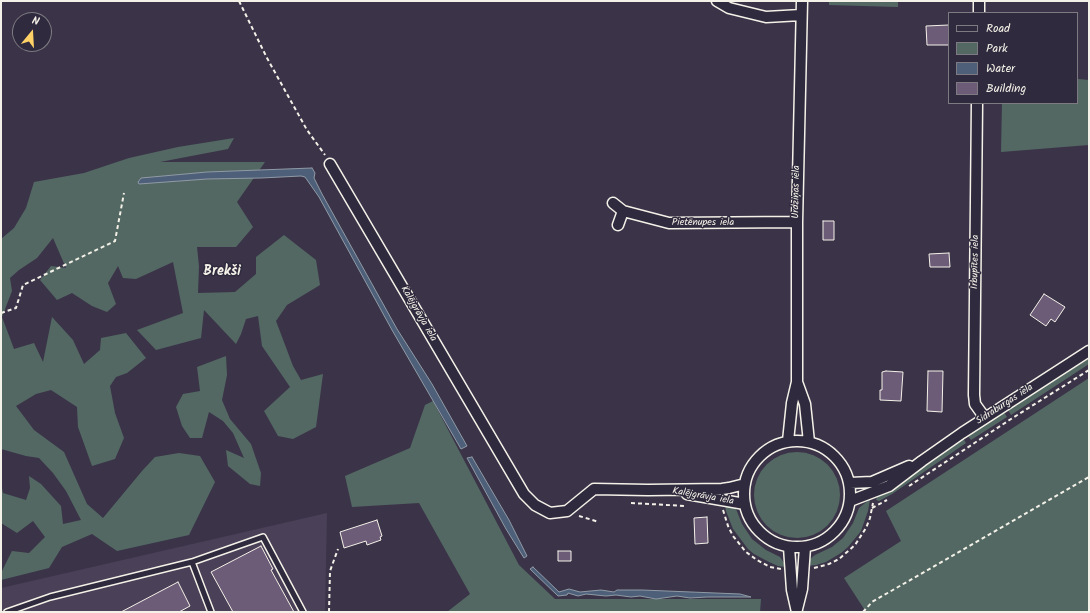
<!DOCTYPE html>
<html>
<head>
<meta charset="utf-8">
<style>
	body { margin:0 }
	#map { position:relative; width:1090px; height:613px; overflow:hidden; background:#3b3449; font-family:Kalam,sans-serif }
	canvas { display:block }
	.frame { position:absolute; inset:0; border:2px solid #f4f1e8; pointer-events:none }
	.legend { position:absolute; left:948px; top:12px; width:130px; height:92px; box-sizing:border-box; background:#2f2a3d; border:1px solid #7e7a81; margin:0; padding:5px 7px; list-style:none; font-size:12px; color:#f4f1e8 }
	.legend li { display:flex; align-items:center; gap:8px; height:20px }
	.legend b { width:20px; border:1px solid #7e7a81 }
	.north { position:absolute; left:12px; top:12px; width:40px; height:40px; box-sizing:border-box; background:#2f2a3d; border:1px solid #7e7a81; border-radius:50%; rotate:18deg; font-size:11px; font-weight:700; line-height:16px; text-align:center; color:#f4f1e8 }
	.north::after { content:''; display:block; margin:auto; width:14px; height:18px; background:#ffd166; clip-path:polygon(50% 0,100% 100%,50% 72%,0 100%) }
</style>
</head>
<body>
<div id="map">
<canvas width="1090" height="613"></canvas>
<div class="frame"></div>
<ul class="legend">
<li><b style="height:5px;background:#2f2a3d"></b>Road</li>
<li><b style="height:11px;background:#536863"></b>Park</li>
<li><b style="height:11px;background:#4e6079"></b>Water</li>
<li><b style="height:11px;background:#6c5c78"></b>Building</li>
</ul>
<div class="north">N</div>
</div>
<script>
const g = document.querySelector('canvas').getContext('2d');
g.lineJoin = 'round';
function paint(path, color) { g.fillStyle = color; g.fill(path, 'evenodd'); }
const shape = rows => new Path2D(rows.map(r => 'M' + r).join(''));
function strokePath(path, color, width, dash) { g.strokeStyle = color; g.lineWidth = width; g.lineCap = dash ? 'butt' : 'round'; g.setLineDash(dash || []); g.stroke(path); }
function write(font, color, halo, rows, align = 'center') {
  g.font = font + ' Kalam,sans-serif'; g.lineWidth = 3; g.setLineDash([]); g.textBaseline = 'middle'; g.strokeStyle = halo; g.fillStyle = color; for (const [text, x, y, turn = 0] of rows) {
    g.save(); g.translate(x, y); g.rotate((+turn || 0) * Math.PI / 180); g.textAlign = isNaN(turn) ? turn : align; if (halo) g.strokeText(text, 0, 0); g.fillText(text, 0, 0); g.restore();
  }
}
paint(shape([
	[327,513,325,612,1,612,1,588]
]), '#4a4057');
paint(shape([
	[829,1,898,1,898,7,829,5],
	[1077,66,1078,79,1089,80,1089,145,1001,152,1002,103,1077,103],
	[234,138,228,149,160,162,265,162,237,202,253,227,236,247,197,247,199,266,198,293,235,292,256,274,256,257,284,235,316,260,320,285,287,305,276,321,293,366,301,380,323,374,316,427,293,439,278,436,264,411,290,387,262,346,258,316,246,319,241,334,236,344,204,310,201,338,156,350,137,330,183,313,173,262,136,279,123,278,118,266,108,283,116,304,107,312,92,306,72,293,57,300,40,280,51,266,66,268,53,238,37,258,19,270,10,278,12,291,2,317,14,349,34,343,43,362,52,317,73,340,84,364,100,350,101,338,126,333,146,358,127,373,116,377,110,386,115,413,124,438,115,459,92,466,78,427,77,407,51,390,36,394,16,406,34,430,64,452,87,504,103,518,142,471,155,457,179,453,200,456,215,482,189,535,117,551,92,534,62,547,49,568,1,580,1,573,12,551,29,553,45,537,33,521,17,533,1,523,1,483,3,493,26,500,30,488,29,476,41,484,61,506,63,524,81,520,66,491,53,473,39,458,26,456,1,449,1,239,14,228,26,208,34,182,84,173,129,158,178,147],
	[226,356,227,375,222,400,230,419,251,444,261,473,260,486,250,484,228,466,226,450,244,458,233,433,223,421,209,412,202,438,190,438,182,426,176,407,183,394,200,391,197,367],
	[1089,357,1089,364,1011,415,1008,410],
	[1089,378,1089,612,866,612,844,578,901,541,886,511],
	[433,401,519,565,555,599,761,599,760,612,447,612,470,594,419,503,352,507,345,476,410,448,425,405],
	[1004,412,1007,417,971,440,968,436],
	[963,438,966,443,892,494,879,501,876,500,877,497,890,490],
	'754 495a43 43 0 1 1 86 0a43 43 0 1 1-86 0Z',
	[870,499,868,511,861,531,848,547,841,553,826,562,816,565,807,566,810,559,815,555,832,547,843,538,853,523,859,508],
	[725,504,731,505,736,509,742,524,752,539,766,550,780,557,786,566,785,567,778,566,769,562,754,554,748,549,733,529,726,511]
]), '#536863');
const water = shape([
	[312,168,315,173,314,178,322,194,397,329,432,384,467,446,461,449,392,330,319,197,305,177,301,176,261,178,207,179,139,184,138,182,141,178,207,172,312,168],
	[472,457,509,520,527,556,524,558,506,529,467,458,472,457],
	[533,567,559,592,569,589,580,592,601,590,614,592,617,590,642,590,740,594,751,597,707,597,690,598,677,596,656,599,640,596,631,597,616,595,606,596,586,594,578,596,568,593,567,595,558,596,530,569,533,567]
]);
paint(water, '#4e6079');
strokePath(water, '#909aa5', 1);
const building = shape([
	[949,25,949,45,927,45,926,26,949,25],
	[823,221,834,221,834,240,823,240,823,221],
	[949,253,950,267,930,267,929,254,949,253],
	[1044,294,1065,307,1055,322,1051,319,1046,326,1030,315,1044,294],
	[886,371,903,372,901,401,880,400,880,390,882,390,882,372,886,371],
	[928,371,943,371,942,412,927,411,928,371],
	[707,517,708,543,695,544,694,518,707,517],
	[377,520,382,536,380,537,381,540,367,545,366,541,344,548,340,532,377,520],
	[261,546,273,569,271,570,294,612,233,612,211,572,261,546],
	[558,551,571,551,571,561,558,561,558,551],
	[178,582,190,606,179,612,121,612,178,582]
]);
paint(building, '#6c5c78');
strokePath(building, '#f4f1e8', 1);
const lane = shape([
	[7,612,50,597,192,562],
	[211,612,192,562,263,537,303,612]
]);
const street = shape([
	[717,1,729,8,766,17,801,15],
	[979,13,979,1],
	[977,103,974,395,975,404,985,418],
	[330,164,524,494,535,505,550,513,567,511,594,489,648,490,722,489,729,488,745,484],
	[613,203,623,211,669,223,797,222],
	[618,225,623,211],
	[797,382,805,404,809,442],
	'744 494a53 53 0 1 1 106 0a53 53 0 1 1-106 0Z',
	[788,441,792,403,797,382,797,222,802,1],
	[850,483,872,482,909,466],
	[687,494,745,504],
	[850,501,889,486,922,461,962,433,1089,351],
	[789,547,792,590,797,612],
	[797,609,802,589,805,547]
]);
strokePath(lane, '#f4f1e8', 8);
strokePath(street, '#f4f1e8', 13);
strokePath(shape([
	[239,1,267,58,307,130,325,155],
	[1,313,16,308,23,285,115,241,124,193],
	[909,486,1011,419,1089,370],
	[631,503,686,506],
	[872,508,887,500],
	[723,510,728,526,733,536,746,552,757,560,770,567,781,569],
	[579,516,599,522],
	[814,568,829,564,839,559,855,545,866,528,870,518,873,503],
	[329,612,330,571,338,549],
	[863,612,872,602,1089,477]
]), '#f4f1e8', 2, [4, 3]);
strokePath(lane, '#2f2a3d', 5);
strokePath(street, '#2f2a3d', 10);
write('10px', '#f4f1e8', '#2f2a3d', [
	["Urdziņas iela",797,192,-89],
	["Pietēnupes iela",703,223],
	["Irbupītes iela",976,262,-89],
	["Kalējgrāvja iela",418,314,60],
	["Sidraburgas iela",1005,405,-33],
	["Kalējgrāvja iela",703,497,10]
]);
write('bold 14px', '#f4f1e8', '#2f2a3d', [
	["Brekši",222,273]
]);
</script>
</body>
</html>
